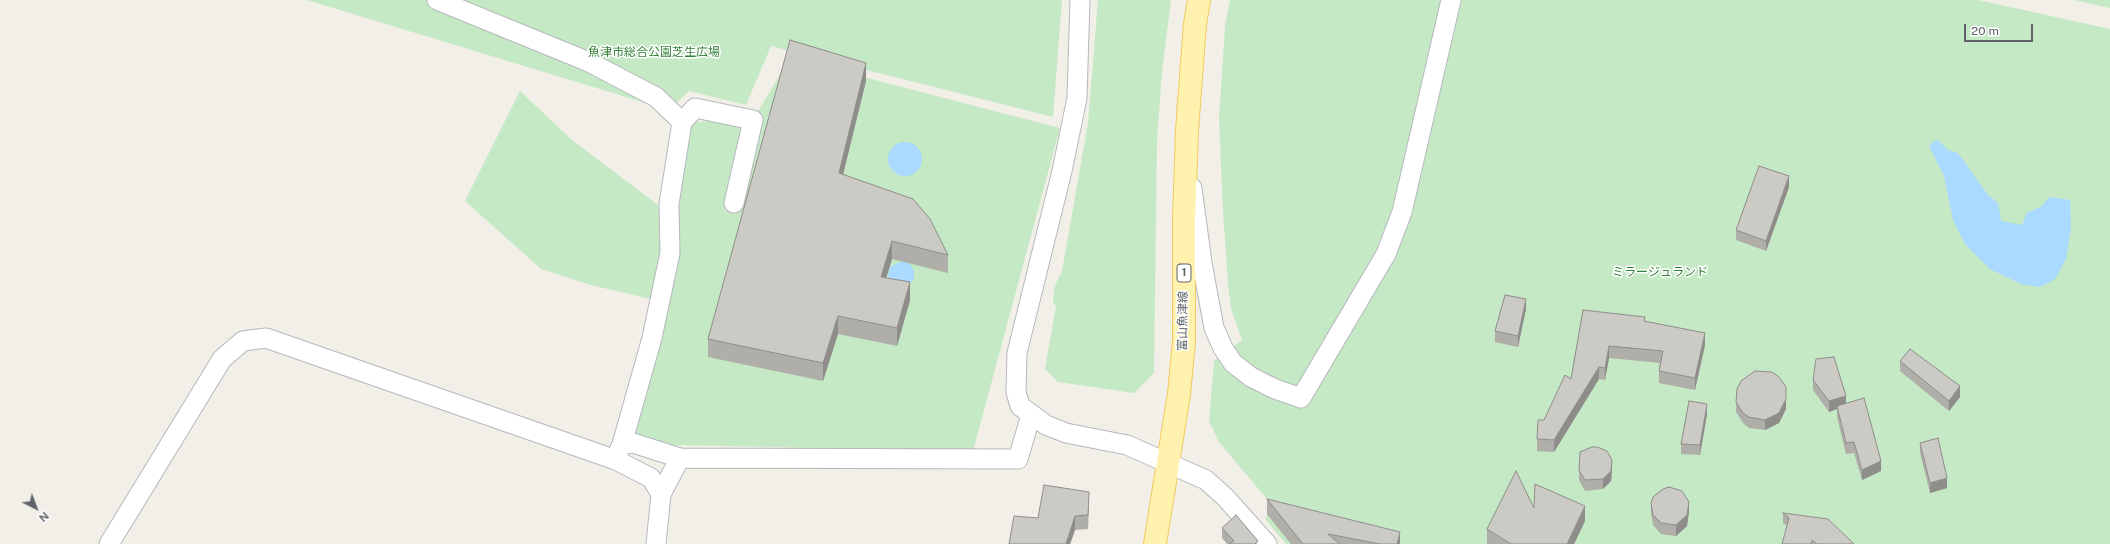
<!DOCTYPE html>
<html>
<head>
<meta charset="utf-8">
<style>
	body { margin:0 }
	#map { position:relative; width:2110px; height:544px; overflow:hidden; background:#f1efe8; font-family:"Public Sans",sans-serif }
	canvas { display:block }
	.north { position:absolute; left:16px; top:488px; width:40px; height:40px; -webkit-text-stroke:3px #fff; paint-order:stroke; rotate:138deg; font-size:11px; font-weight:700; line-height:16px; text-align:center; color:#5f6368 }
	.north::after { content:''; display:block; margin:auto; width:14px; height:18px; background:#5f6368; clip-path:polygon(50% 0,100% 100%,50% 72%,0 100%) }
	.scale { position:absolute; left:1964px; top:24px; width:69px; height:18px; box-sizing:border-box; border:2px solid #5f6368; border-top:0; padding-left:5px; font-size:12px; line-height:14px; white-space:nowrap; color:#5f6368; -webkit-text-stroke:3px #fff; paint-order:stroke }
</style>
</head>
<body>
<div id="map">
<canvas width="2110" height="544"></canvas>
<div class="north">N</div>
<div class="scale">20 m</div>
</div>
<script>
const g = document.querySelector('canvas').getContext('2d');
g.lineJoin = 'round';
function paint(path, color) { g.fillStyle = color; g.fill(path, 'evenodd'); }
const shape = rows => new Path2D(rows.map(r => 'M' + r).join(''));
function strokePath(path, color, width, dash) { g.strokeStyle = color; g.lineWidth = width; g.lineCap = dash ? 'butt' : 'round'; g.setLineDash(dash || []); g.stroke(path); }
function write(font, color, halo, rows, align = 'center') {
  g.font = font + ' "Public Sans","Noto Sans JP",sans-serif'; g.lineWidth = 3; g.setLineDash([]); g.textBaseline = 'middle'; g.strokeStyle = halo; g.fillStyle = color; for (const [text, x, y, turn = 0] of rows) {
    g.save(); g.translate(x, y); g.rotate((+turn || 0) * Math.PI / 180); g.textAlign = isNaN(turn) ? turn : align; if (halo) g.strokeText(text, 0, 0); g.fillText(text, 0, 0); g.restore();
  }
}
paint(shape([
	[307,0,1062,0,1053,117,771,46,746,105,689,91,669,110],
	[1098,0,1171,0,1162,72,1157,140,1154,373,1134,393,1058,382,1045,369,1056,306,1053,303,1054,288,1062,271,1088,123],
	[1230,0,1978,0,2110,29,2110,544,1286,544,1266,520,1268,508,1267,499,1219,442,1209,421,1214,361,1242,340,1231,309,1228,284,1223,211,1219,119,1225,27],
	[2074,0,2110,0,2110,8],
	[790,58,1060,128,973,451,622,444,662,306,682,122,753,120],
	[520,91,572,140,658,205,663,251,655,300,591,285,541,269,465,201]
]), '#c5e8c5');
paint(shape([
	[1937,139,1948,150,1958,153,1988,195,1998,203,2001,221,2022,225,2027,213,2042,206,2049,197,2070,200,2071,228,2066,259,2055,279,2040,287,2021,284,1990,269,1965,244,1953,220,1944,176,1929,146],
	'888 159a17 17 0 1 1 34 0a17 17 0 1 1-34 0Z',
	[902,261,910,264,914,271,914,279,908,285,890,279,888,275,890,267]
]), '#aadaff');
const minor = shape([
	[437,0,589,62,656,97,682,122,669,204,670,253,652,338,622,444,633,443,680,458,1018,459,1031,415],
	[1080,0,1077,98,1062,171,1017,353,1016,392,1020,406,1046,425,1066,433,1127,445,1206,480,1225,497,1267,544],
	[682,122,695,108,753,120,734,203],
	[1192,188,1202,263,1214,328,1223,348,1233,363,1251,377,1275,389,1301,398,1386,254,1402,212,1451,0],
	[620,448,616,460,651,478,661,494,656,544],
	[661,494,680,458],
	[109,544,222,359,243,341,266,338,616,460]
]);
const primary = shape([
	[1155,544,1179,394,1184,341,1184,221,1187,130,1195,24,1199,0]
]);
strokePath(minor, '#b5b8bc', 21);
strokePath(primary, '#f2c960', 24);
strokePath(minor, '#fff', 19);
strokePath(primary, '#fff2af', 22);
paint(shape([
	[866,81,843,174,948,255,948,273,892,259,886,278,910,300,897,346,838,334,823,381,708,357,708,339],
	[1789,187,1766,251,1736,240,1736,230],
	[1526,309,1518,347,1495,342,1495,331],
	[1583,310,1645,321,1705,345,1695,390,1659,383,1659,371,1660,363,1609,358,1605,380,1599,379,1554,452,1537,451,1537,439,1544,420,1571,379],
	[1900,361,1960,397,1949,411,1900,371],
	[1813,380,1846,403,1881,471,1862,480,1854,453,1846,454,1837,417,1837,409,1829,412,1813,390],
	[1786,387,1786,409,1779,423,1765,430,1749,428,1743,423,1736,412,1736,402],
	[1707,414,1700,455,1681,454,1681,444],
	[1920,443,1947,488,1930,493,1920,453],
	[1579,470,1612,471,1611,481,1603,489,1585,491,1579,480],
	[1267,499,1400,544,1291,544,1267,514],
	[1651,503,1689,512,1687,526,1676,536,1661,534,1653,525,1651,513],
	[1089,506,1088,529,1075,530,1070,544,1009,544,1038,518],
	[1534,508,1585,521,1574,544,1487,544,1487,529],
	[1783,513,1854,544,1782,544,1787,526,1783,523],
	[1222,528,1258,544,1227,544,1222,538]
]), '#afaea9');
paint(shape([
	[866,63,866,81,839,191,839,173],
	[1789,176,1789,187,1766,251,1766,241],
	[892,241,892,259,881,295,881,277],
	[910,282,910,300,897,346,897,328],
	[1526,299,1526,309,1518,347,1518,336],
	[838,316,838,334,823,381,823,363],
	[1705,333,1705,345,1695,390,1695,378],
	[1609,346,1609,358,1605,380,1605,368],
	[1599,367,1599,379,1554,452,1554,440],
	[1960,386,1960,397,1949,411,1949,401],
	[1846,396,1846,406,1837,406,1837,409,1829,412,1829,401],
	[1786,399,1786,409,1779,423,1765,430,1765,420],
	[1707,404,1707,414,1700,455,1700,445],
	[1612,460,1612,471,1611,481,1603,489,1603,479],
	[1881,461,1881,471,1862,480,1862,470],
	[1947,478,1947,488,1930,493,1930,483],
	[1689,502,1689,512,1687,526,1676,536,1676,525],
	[1585,506,1585,521,1574,544,1567,544],
	[1075,516,1075,530,1070,544,1066,544],
	[1400,532,1400,544,1397,544]
]), '#8f8d8a');
const building = shape([
	[790,40,866,63,839,173,913,199,930,219,948,255,892,241,881,277,910,282,897,328,838,316,823,363,708,339,790,40],
	[1759,166,1789,176,1766,241,1736,230,1759,166],
	[1505,295,1526,299,1518,336,1495,331,1505,295],
	[1583,310,1645,317,1644,321,1705,333,1695,378,1659,371,1663,351,1609,346,1605,368,1599,367,1554,440,1537,439,1538,420,1544,420,1565,375,1571,379,1583,310],
	[1910,349,1960,386,1949,401,1900,361,1910,349],
	[1834,357,1846,396,1829,401,1813,380,1816,359,1834,357],
	[1755,371,1772,372,1779,377,1786,387,1786,399,1779,413,1765,420,1749,417,1743,413,1736,402,1737,389,1741,381,1755,371],
	[1864,398,1881,461,1862,470,1854,442,1846,443,1837,406,1864,398],
	[1689,401,1707,404,1700,445,1681,444,1689,401],
	[1938,438,1947,478,1930,483,1920,443,1938,438],
	[1592,447,1597,447,1607,451,1612,460,1611,471,1603,479,1585,480,1579,470,1580,452,1592,447],
	[1516,471,1534,508,1535,484,1585,506,1567,544,1511,544,1487,529,1516,471],
	[1044,485,1089,492,1088,515,1075,516,1066,544,1009,544,1014,516,1038,518,1044,485],
	[1669,487,1682,491,1689,502,1687,515,1676,525,1661,523,1653,515,1651,503,1653,497,1663,489,1669,487],
	[1267,499,1400,532,1397,544,1380,544,1328,534,1340,544,1303,544,1267,499],
	[1783,513,1828,519,1854,544,1817,544,1812,540,1811,544,1782,544,1789,518,1783,513],
	[1236,515,1258,541,1255,544,1229,544,1234,541,1222,528,1236,515]
]);
paint(building, '#cccac5');
strokePath(building, '#8f8d8a', 1);
for (const [x, y, w] of [
	[1184,273,14]
]) { const box = new Path2D(); box.roundRect(x - w / 2, y - 9, w, 18, 3); g.fillStyle = '#fff'; g.fill(box); strokePath(box, '#5f6368', 1); }
write('bold 11px', '#5f6368', null, [
	["1",1184,273]
]);
write('12px', '#348238', '#fff', [
	["魚津市総合公園芝生広場",654,52],
	["ミラージュランド",1660,272]
]);
write('12px', '#5f6368', '#fff', [
	["富山魚津線",1183,321,-89]
]);
</script>
</body>
</html>
